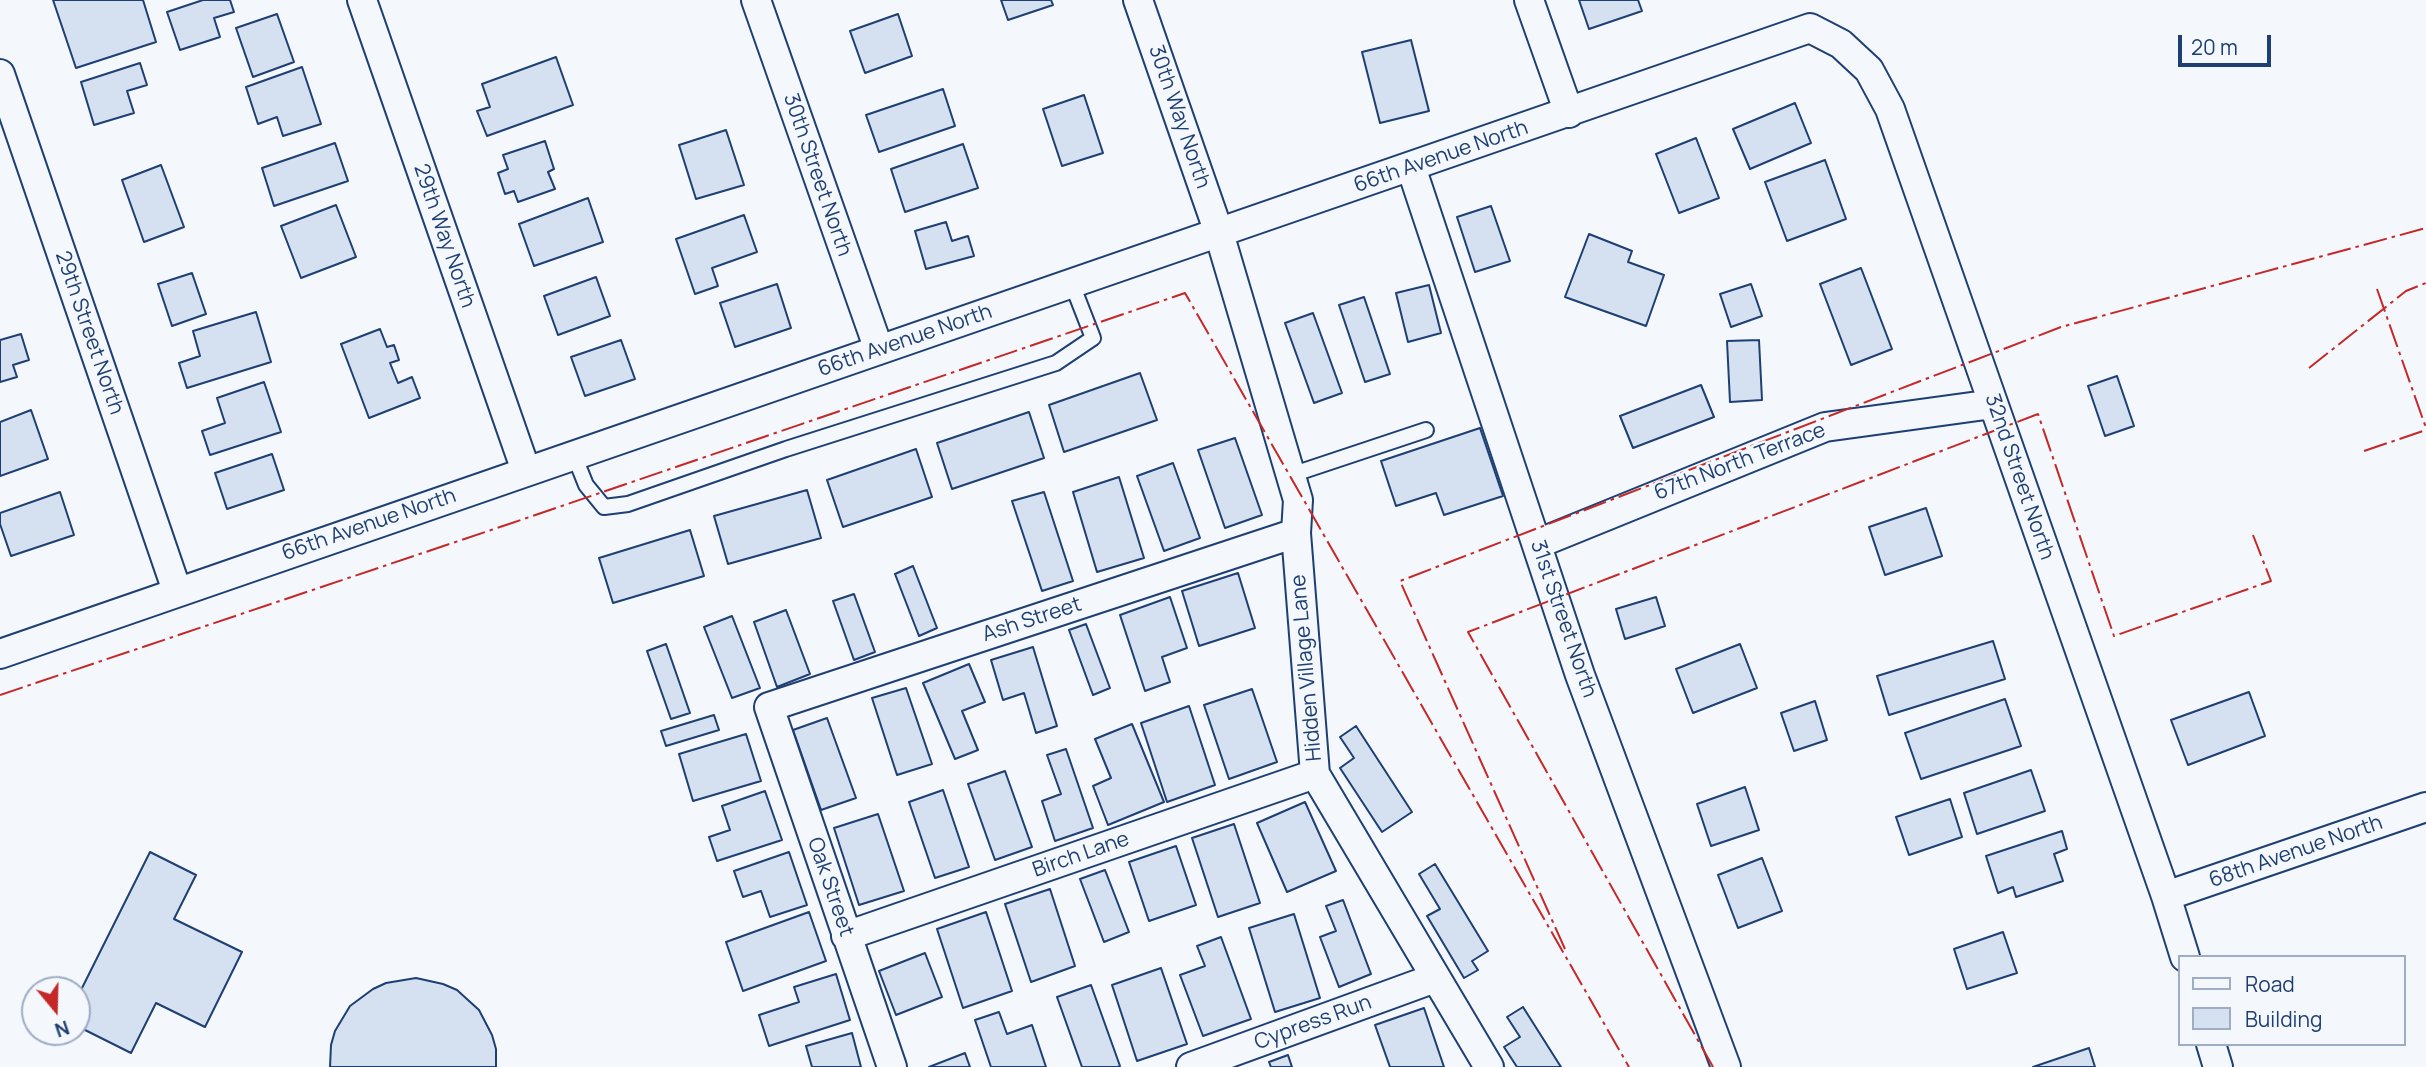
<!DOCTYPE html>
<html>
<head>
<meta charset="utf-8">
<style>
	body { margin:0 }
	#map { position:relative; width:2426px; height:1067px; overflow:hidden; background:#f4f7fb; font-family:Manrope,sans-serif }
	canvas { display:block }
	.legend { position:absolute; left:2178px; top:955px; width:228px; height:91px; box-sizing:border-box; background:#f4f7fb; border:2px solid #9eadc5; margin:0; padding:9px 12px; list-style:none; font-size:21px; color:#1d3f73 }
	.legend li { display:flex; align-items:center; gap:14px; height:35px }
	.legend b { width:35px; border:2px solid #9eadc5 }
	.north { position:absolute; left:21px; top:976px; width:70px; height:70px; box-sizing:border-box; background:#f4f7fb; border:2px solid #9eadc5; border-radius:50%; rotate:161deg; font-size:19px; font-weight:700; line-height:28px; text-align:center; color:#1d3f73 }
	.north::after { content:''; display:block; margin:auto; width:24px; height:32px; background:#c62828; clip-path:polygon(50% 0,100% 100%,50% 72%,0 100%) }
	.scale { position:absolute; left:2178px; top:35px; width:93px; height:32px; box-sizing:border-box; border:4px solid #1d3f73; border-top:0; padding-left:9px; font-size:21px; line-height:24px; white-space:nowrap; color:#1d3f73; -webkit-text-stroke:5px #f4f7fb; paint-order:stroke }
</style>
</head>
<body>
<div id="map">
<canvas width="2426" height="1067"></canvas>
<ul class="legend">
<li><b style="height:9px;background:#f4f7fb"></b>Road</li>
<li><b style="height:19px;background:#d5e0f0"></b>Building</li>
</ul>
<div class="north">N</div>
<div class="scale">20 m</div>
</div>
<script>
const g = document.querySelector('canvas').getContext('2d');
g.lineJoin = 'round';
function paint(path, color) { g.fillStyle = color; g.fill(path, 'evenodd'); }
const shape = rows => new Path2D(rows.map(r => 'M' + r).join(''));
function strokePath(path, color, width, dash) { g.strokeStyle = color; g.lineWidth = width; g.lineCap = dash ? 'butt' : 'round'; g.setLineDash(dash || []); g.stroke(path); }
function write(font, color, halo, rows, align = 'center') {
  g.font = font + ' Manrope,sans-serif'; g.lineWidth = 5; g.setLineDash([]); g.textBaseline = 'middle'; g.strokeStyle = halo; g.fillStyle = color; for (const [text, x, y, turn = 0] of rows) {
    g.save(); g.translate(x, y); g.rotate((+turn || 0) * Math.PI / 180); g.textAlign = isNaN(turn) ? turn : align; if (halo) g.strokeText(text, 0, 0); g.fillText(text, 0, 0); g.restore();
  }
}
const building = shape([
	[53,0,143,0,156,42,76,68,53,0],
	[203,0,230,0,234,12,214,18,220,37,180,50,167,12,203,0],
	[1001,0,1051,0,1053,5,1008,20,1001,0],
	[1579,0,1638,0,1642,11,1589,29,1579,0],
	[277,14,294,62,253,77,236,28,277,14],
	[898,14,912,56,865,73,850,31,898,14],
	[1411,40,1429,111,1380,123,1362,52,1411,40],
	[556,57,573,105,487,136,477,111,490,107,482,84,556,57],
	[140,63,147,85,127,91,134,113,94,125,81,82,140,63],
	[302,67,321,124,283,136,277,117,258,124,246,87,302,67],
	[943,89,955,126,879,152,866,115,943,89],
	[1084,95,1103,153,1062,166,1043,109,1084,95],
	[1795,103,1811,143,1750,169,1733,129,1795,103],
	[726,130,744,185,696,199,679,145,726,130],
	[1696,138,1719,198,1679,213,1656,154,1696,138],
	[545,141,554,169,548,172,555,189,518,202,514,191,505,194,498,173,508,169,503,155,545,141],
	[335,143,348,181,274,206,262,168,335,143],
	[963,144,978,188,905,212,891,169,963,144],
	[1825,160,1846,219,1787,241,1765,182,1825,160],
	[161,165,184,227,144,242,122,180,161,165],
	[588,198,603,242,534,266,519,224,588,198],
	[336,205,356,257,301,278,281,226,336,205],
	[1491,206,1510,261,1475,272,1457,217,1491,206],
	[744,215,757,252,712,268,718,286,695,294,676,239,744,215],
	[946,222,952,241,968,236,974,256,926,269,915,231,946,222],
	[1589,234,1632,251,1628,262,1664,275,1646,326,1565,297,1589,234],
	[1861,268,1892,349,1851,365,1820,284,1861,268],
	[192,273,206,314,172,326,158,284,192,273],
	[596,277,610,316,558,335,544,296,596,277],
	[777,284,791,328,735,347,720,303,777,284],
	[1751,284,1762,316,1731,327,1720,294,1751,284],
	[1429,285,1441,333,1408,342,1396,293,1429,285],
	[1364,297,1390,374,1365,382,1339,305,1364,297],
	[256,312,271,362,187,388,179,363,200,356,193,331,256,312],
	[1313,313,1342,393,1314,403,1285,323,1313,313],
	[380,329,387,347,394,345,399,360,390,363,398,383,412,377,420,398,369,418,341,344,380,329],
	[21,334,29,360,13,365,17,377,0,382,0,340,21,334],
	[621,340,635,379,585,396,571,357,621,340],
	[1759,340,1762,400,1730,402,1727,341,1759,340],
	[1140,373,1157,420,1064,452,1049,405,1140,373],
	[2117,376,2134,426,2105,436,2088,386,2117,376],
	[264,382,281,432,210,455,202,431,225,423,217,398,264,382],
	[1701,385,1714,417,1633,448,1620,416,1701,385],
	[31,410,48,459,0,476,0,422,31,410],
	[1029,412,1044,458,952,489,937,443,1029,412],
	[1480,428,1503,496,1444,515,1436,493,1396,506,1381,461,1480,428],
	[1235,438,1262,515,1225,528,1198,450,1235,438],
	[916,449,932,497,843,527,827,480,916,449],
	[272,454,284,490,227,509,215,473,272,454],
	[1173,463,1200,538,1164,551,1137,476,1173,463],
	[1119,477,1144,558,1097,572,1073,492,1119,477],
	[807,490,821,538,728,564,714,516,807,490],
	[60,492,74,535,11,556,0,524,0,513,60,492],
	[1044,492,1073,581,1042,591,1012,501,1044,492],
	[1926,508,1942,556,1885,575,1869,527,1926,508],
	[690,530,704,576,613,603,599,558,690,530],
	[913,566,937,628,919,636,895,574,913,566],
	[1238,573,1255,628,1199,646,1182,591,1238,573],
	[854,594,875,652,854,660,833,601,854,594],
	[1170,597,1187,648,1162,657,1170,682,1145,691,1120,615,1170,597],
	[1656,597,1665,626,1625,639,1616,609,1656,597],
	[786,610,810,674,777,687,754,622,786,610],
	[732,616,760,688,732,698,704,627,732,616],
	[1086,624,1110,688,1093,695,1069,630,1086,624],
	[1993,641,2005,679,1889,715,1877,676,1993,641],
	[666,644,690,713,671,719,647,651,666,644],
	[1740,644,1757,688,1693,713,1676,669,1740,644],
	[1033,647,1057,726,1036,733,1024,693,1003,700,991,660,1033,647],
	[969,664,985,702,962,711,978,750,955,759,923,683,969,664],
	[906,688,932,764,897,775,872,698,906,688],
	[1252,689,1277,762,1229,779,1204,705,1252,689],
	[2249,692,2265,736,2188,765,2171,720,2249,692],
	[2005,699,2021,746,1921,779,1905,733,2005,699],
	[1815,701,1827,740,1794,751,1781,713,1815,701],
	[1189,706,1215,785,1167,802,1141,723,1189,706],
	[714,715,719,730,666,746,661,731,714,715],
	[827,718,856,798,821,810,793,730,827,718],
	[1132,724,1164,802,1108,825,1093,786,1111,778,1095,739,1132,724],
	[1356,726,1412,812,1382,832,1340,768,1354,758,1340,737,1356,726],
	[746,734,761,781,693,801,679,754,746,734],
	[1066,749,1093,828,1055,841,1042,801,1061,794,1047,755,1066,749],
	[2031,770,2045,811,1977,834,1964,793,2031,770],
	[1005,771,1032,847,995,860,968,784,1005,771],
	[1745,787,1759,830,1711,846,1697,804,1745,787],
	[943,790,969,867,935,878,909,802,943,790],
	[765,791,782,840,717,861,709,837,730,830,722,806,765,791],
	[1950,799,1962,837,1909,855,1896,817,1950,799],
	[1305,802,1336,871,1287,892,1257,823,1305,802],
	[878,814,904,891,859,905,834,828,878,814],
	[1234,824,1260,903,1218,917,1192,838,1234,824],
	[2062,831,2067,849,2054,854,2063,881,2016,897,2013,887,1998,893,1986,856,2062,831],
	[1176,846,1196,905,1149,921,1129,862,1176,846],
	[150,852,196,875,174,919,242,952,205,1027,156,1003,131,1053,77,1026,77,998,150,852],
	[789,852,807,905,770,917,761,891,743,897,734,871,789,852],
	[1762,858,1782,911,1738,928,1718,875,1762,858],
	[1435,864,1488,951,1472,961,1478,970,1464,978,1427,916,1440,909,1419,874,1435,864],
	[1105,870,1129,932,1104,942,1080,879,1105,870],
	[1050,889,1075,966,1031,982,1005,904,1050,889],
	[1343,900,1371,974,1339,987,1320,937,1336,931,1326,906,1343,900],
	[809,912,826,961,743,991,726,942,809,912],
	[986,912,1012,991,963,1008,937,929,986,912],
	[1294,914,1320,998,1275,1012,1249,928,1294,914],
	[2003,932,2017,973,1967,989,1954,949,2003,932],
	[1221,937,1251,1019,1203,1036,1180,975,1205,966,1197,946,1221,937],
	[925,953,942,997,896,1015,879,971,925,953],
	[1161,968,1187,1044,1137,1061,1112,985,1161,968],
	[836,974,850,1020,769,1046,759,1015,799,1002,794,987,836,974],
	[416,978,443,984,457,990,479,1010,492,1035,496,1049,496,1067,330,1067,331,1045,335,1031,350,1006,373,989,386,983,416,978],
	[1091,985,1120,1066,1117,1067,1082,1067,1057,997,1091,985],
	[1523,1007,1561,1067,1517,1067,1504,1047,1520,1037,1507,1017,1523,1007],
	[1424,1008,1444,1067,1390,1067,1375,1025,1424,1008],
	[999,1012,1007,1034,1032,1025,1046,1067,991,1067,975,1020,999,1012],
	[852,1033,861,1067,812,1067,806,1046,852,1033],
	[2089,1048,2095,1067,2033,1067,2089,1048],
	[965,1053,970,1067,929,1067,965,1053],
	[1288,1055,1292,1067,1271,1067,1269,1062,1288,1055]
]);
paint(building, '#d5e0f0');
strokePath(building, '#1d3f73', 2);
const lane = shape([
	[574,455,586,485,604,507,628,504,786,449,1056,363,1093,338,1072,284],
	[1291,475,1426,430]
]);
const street = shape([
	[362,0,526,471],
	[756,0,879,350],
	[1138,0,1219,233,1298,500,1296,533,1315,774,1489,1067],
	[1529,0,1569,113],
	[0,74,177,591],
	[1411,167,1580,675,1726,1067],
	[1537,544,1825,427,1993,404],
	[0,654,1810,28,1841,44,1869,70,1890,109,2166,896,2185,957],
	[2166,896,2426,807],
	[846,936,1315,774],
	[2211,1044,2218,1067],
	[892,1067,769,707,1296,533],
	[1191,1067,1435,978]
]);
strokePath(lane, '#1d3f73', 18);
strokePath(street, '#1d3f73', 32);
strokePath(lane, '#f4f7fb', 14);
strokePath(street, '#f4f7fb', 28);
strokePath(shape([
	[2377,289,2426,428],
	[2309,368,2406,291,2426,283],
	[2364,451,2426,430],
	[0,695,509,524,1185,293,1629,1067],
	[1565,949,1400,581,2061,327,2426,228],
	[1713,1067,1468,632,2038,414,2114,636,2271,581,2253,535]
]), '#c62828', 2, [24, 5, 3.5, 5]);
write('21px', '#1d3f73', '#f4f7fb', [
	["30th Way North",1179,117,71],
	["66th Avenue North",1441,157,-19],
	["30th Street North",817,175,71],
	["29th Way North",444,236,71],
	["29th Street North",89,333,71],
	["66th Avenue North",905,341,-19],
	["67th North Terrace",1740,462,-21],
	["32nd Street North",2019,477,71],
	["66th Avenue North",369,525,-19],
	["31st Street North",1563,619,71],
	["Ash Street",1032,620,-18],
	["Hidden Village Lane",1307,668,-95],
	["68th Avenue North",2296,852,-19],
	["Birch Lane",1081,855,-19],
	["Oak Street",830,887,71],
	["Cypress Run",1313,1023,-20]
]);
</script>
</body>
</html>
